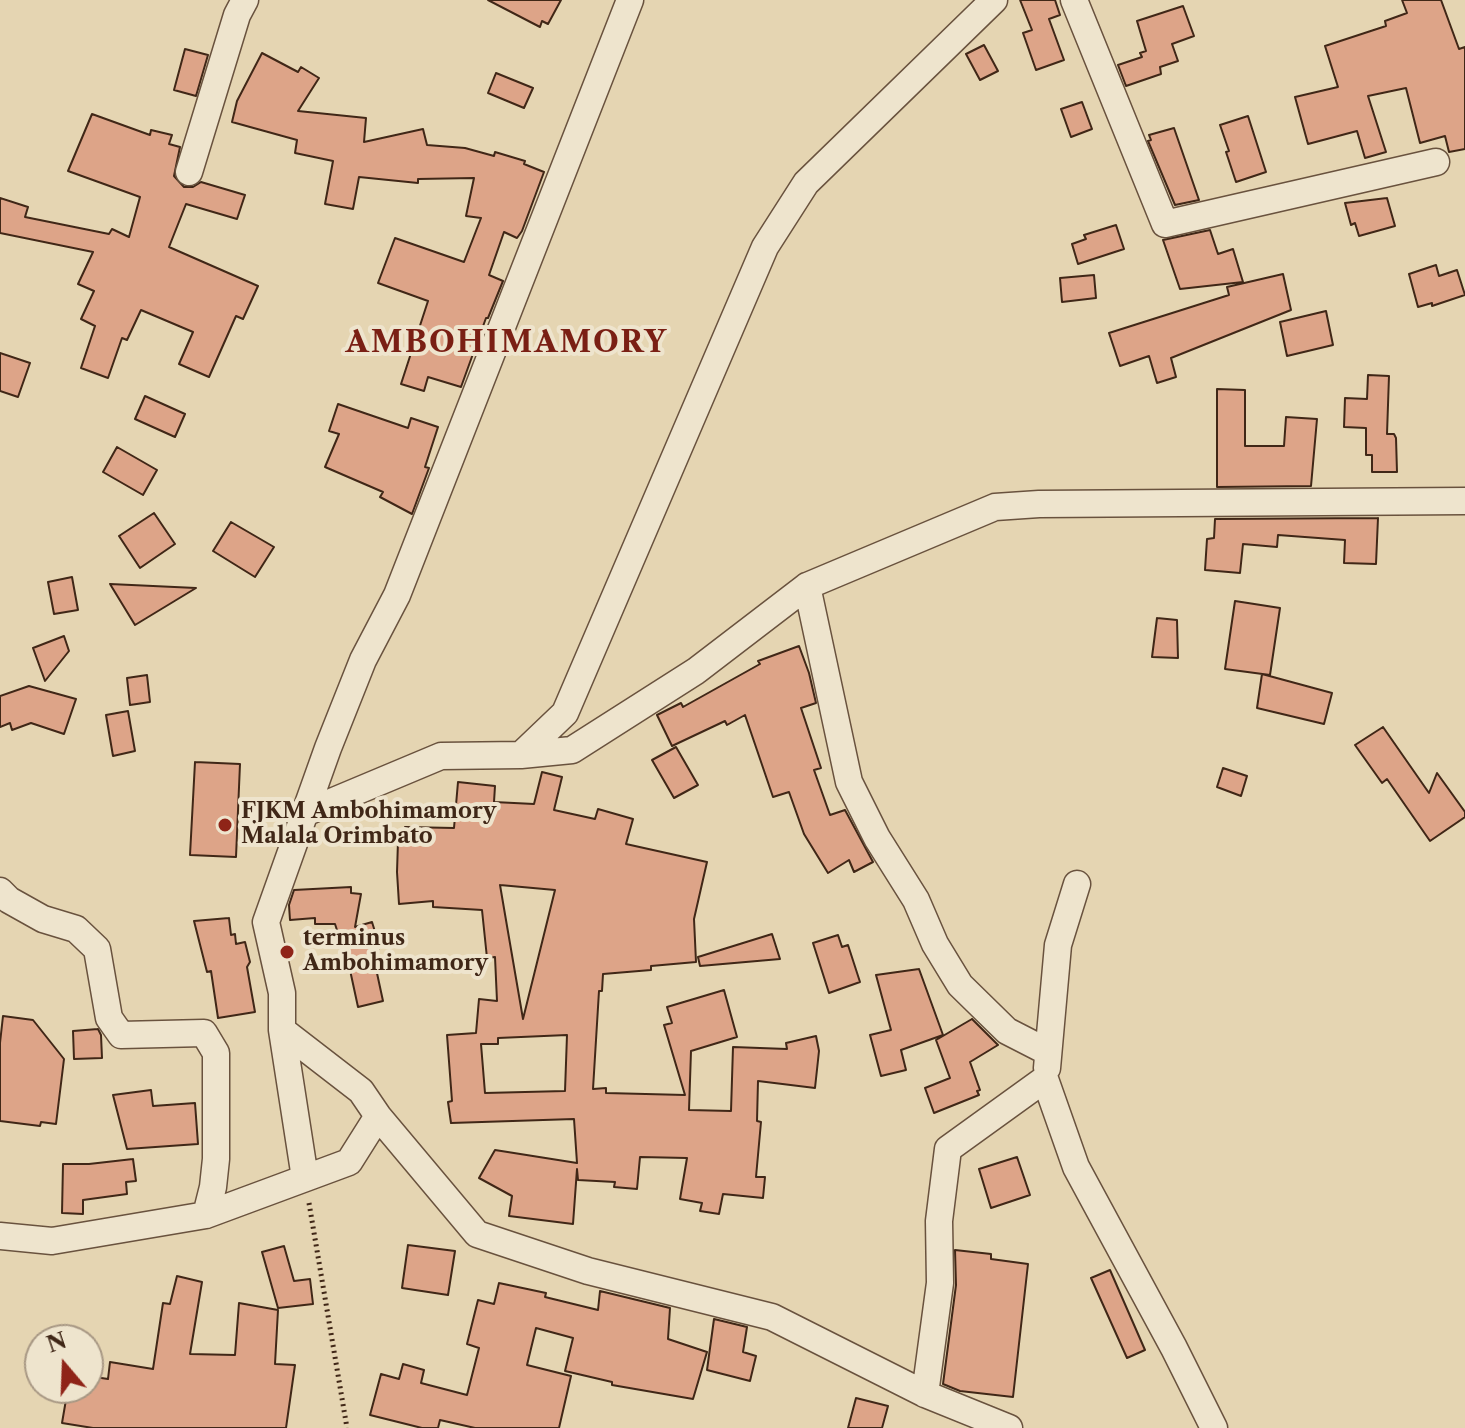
<!DOCTYPE html>
<html>
<head>
<meta charset="utf-8">
<style>
	body { margin:0 }
	#map { position:relative; width:1465px; height:1428px; overflow:hidden; background:#e5d5b2; font-family:"Libre Caslon Text",serif }
	canvas { display:block }
	.north { position:absolute; left:24px; top:1324px; width:80px; height:80px; box-sizing:border-box; background:#eee4cd; border:2px solid #a89884; border-radius:50%; rotate:341deg; font-size:22px; font-weight:700; line-height:32px; text-align:center; color:#402717 }
	.north::after { content:''; display:block; margin:auto; width:28px; height:36px; background:#8f2418; clip-path:polygon(50% 0,100% 100%,50% 72%,0 100%) }
</style>
</head>
<body>
<div id="map">
<canvas width="1465" height="1428"></canvas>
<div class="north">N</div>
</div>
<script>
const g = document.querySelector('canvas').getContext('2d');
g.lineJoin = 'round';
function paint(path, color) { g.fillStyle = color; g.fill(path, 'evenodd'); }
const shape = rows => new Path2D(rows.map(r => 'M' + r).join(''));
function strokePath(path, color, width, dash) { g.strokeStyle = color; g.lineWidth = width; g.lineCap = dash ? 'butt' : 'round'; g.setLineDash(dash || []); g.stroke(path); }
function write(font, color, halo, rows, align = 'center') {
  g.font = font + ' "Libre Caslon Text",serif'; g.lineWidth = 8; g.setLineDash([]); g.textBaseline = 'middle'; g.strokeStyle = halo; g.fillStyle = color; for (const [text, x, y, turn = 0] of rows) {
    g.save(); g.translate(x, y); g.rotate((+turn || 0) * Math.PI / 180); g.textAlign = isNaN(turn) ? turn : align; if (halo) g.strokeText(text, 0, 0); g.fillText(text, 0, 0); g.restore();
  }
}
const building = shape([
	[488,0,561,0,548,24,542,21,540,27,488,0],
	[1020,0,1055,0,1060,15,1049,19,1064,60,1036,70,1023,33,1032,30,1020,0],
	[1402,0,1441,0,1459,49,1465,47,1465,149,1449,152,1445,136,1420,143,1406,88,1368,96,1386,152,1365,158,1357,131,1308,144,1295,97,1338,87,1325,46,1386,26,1385,21,1407,13,1402,0],
	[1183,6,1194,36,1172,44,1178,61,1160,67,1161,74,1126,86,1118,65,1142,57,1140,53,1146,51,1137,21,1183,6],
	[984,45,998,71,980,80,966,54,984,45],
	[185,49,208,55,196,96,174,90,185,49],
	[262,53,298,72,301,67,319,78,298,111,366,118,364,142,423,129,427,145,465,148,494,156,495,152,525,161,524,164,544,172,522,231,517,238,504,232,489,275,503,281,488,318,486,318,461,387,428,377,424,391,401,384,428,301,378,283,395,238,464,262,481,218,466,216,474,178,418,179,418,183,359,177,353,209,325,204,333,161,295,153,297,140,232,122,237,101,262,53],
	[496,73,533,88,524,108,488,93,496,73],
	[1082,102,1092,129,1071,137,1061,109,1082,102],
	[92,114,150,135,151,130,172,135,169,144,180,147,174,176,184,187,193,187,201,182,245,195,237,219,186,204,169,247,258,286,243,319,236,316,209,377,179,364,193,332,141,310,127,340,122,338,108,378,81,368,95,326,81,319,94,291,78,284,93,252,0,233,0,198,28,207,25,217,109,234,112,229,129,237,140,197,68,171,92,114],
	[1248,116,1266,172,1236,182,1226,152,1229,151,1220,125,1248,116],
	[1174,128,1199,200,1175,205,1148,141,1151,140,1149,135,1174,128],
	[1387,198,1395,226,1359,236,1355,223,1351,225,1345,203,1387,198],
	[1116,225,1124,249,1078,264,1072,244,1086,239,1084,235,1116,225],
	[1210,230,1218,254,1233,249,1243,282,1180,289,1163,240,1210,230],
	[1436,265,1439,276,1457,270,1465,295,1432,306,1432,303,1418,307,1409,274,1436,265],
	[1283,274,1291,310,1171,358,1176,377,1157,383,1149,356,1120,366,1109,333,1229,295,1227,287,1283,274],
	[1094,275,1096,298,1062,302,1060,278,1094,275],
	[1326,311,1333,345,1287,356,1280,322,1326,311],
	[0,353,30,363,18,397,0,391,0,353],
	[1368,375,1389,376,1387,434,1394,434,1396,438,1397,472,1372,472,1372,455,1366,455,1366,428,1344,427,1345,398,1367,399,1368,375],
	[1217,389,1245,390,1245,446,1284,446,1286,417,1317,419,1311,486,1217,487,1217,389],
	[145,396,185,414,175,437,135,419,145,396],
	[338,404,408,428,411,418,438,427,425,467,429,468,412,514,380,497,383,492,325,467,339,434,329,431,338,404],
	[117,447,157,470,143,495,103,472,117,447],
	[154,513,175,544,140,568,119,536,154,513],
	[1378,518,1376,564,1344,563,1345,540,1278,535,1277,547,1243,544,1240,573,1205,570,1207,539,1214,538,1215,519,1378,518],
	[231,522,274,547,255,577,213,551,231,522],
	[72,577,78,610,54,614,48,582,72,577],
	[110,584,196,588,135,625,110,584],
	[1235,601,1280,608,1270,675,1225,669,1235,601],
	[1157,618,1177,620,1178,658,1152,657,1157,618],
	[64,636,69,651,45,681,33,648,64,636],
	[799,646,809,673,816,703,801,708,821,768,814,770,830,815,845,810,873,862,854,872,849,860,828,873,804,834,789,792,773,797,745,715,727,725,725,721,672,746,657,715,681,703,683,707,760,664,758,661,799,646],
	[1262,674,1332,693,1324,724,1257,708,1262,674],
	[147,675,150,702,130,705,127,678,147,675],
	[29,686,76,699,64,734,31,723,12,730,10,723,0,727,0,696,29,686],
	[128,711,135,751,113,756,106,715,128,711],
	[1383,727,1429,793,1437,773,1465,812,1465,817,1430,841,1387,779,1382,783,1355,745,1383,727],
	[676,747,698,785,674,798,652,760,676,747],
	[195,762,240,764,236,857,190,855,195,762],
	[1223,768,1247,776,1241,796,1217,787,1223,768],
	[542,772,562,777,554,810,595,819,598,809,633,819,626,844,707,862,694,919,696,962,651,966,651,970,603,974,602,991,599,991,593,1089,606,1088,606,1093,685,1095,664,1025,672,1023,667,1007,724,990,737,1037,691,1051,689,1110,731,1111,733,1047,787,1049,786,1043,816,1036,819,1051,815,1088,758,1081,757,1121,761,1122,756,1177,765,1177,763,1198,723,1194,719,1214,700,1211,702,1203,680,1199,687,1158,640,1157,637,1189,614,1187,615,1182,578,1180,577,1169,573,1224,509,1216,512,1196,479,1178,495,1150,577,1163,574,1119,451,1123,448,1102,452,1101,447,1035,476,1033,479,999,497,1001,495,957,487,958,482,910,433,907,433,901,399,904,397,872,398,841,405,841,405,827,454,828,458,782,495,786,494,802,534,804,542,772],
	[500,885,555,890,523,1019,507,926,500,885],
	[567,1035,565,1091,485,1093,481,1044,498,1044,498,1038,567,1035],
	[351,887,351,893,361,894,355,927,372,922,380,948,372,950,383,1001,358,1007,350,970,335,924,315,924,315,918,290,920,289,905,294,890,351,887],
	[229,918,231,935,235,934,236,944,245,942,250,962,247,967,255,1012,218,1018,211,971,207,972,194,921,229,918],
	[772,934,780,959,700,966,698,957,772,934],
	[838,935,842,947,848,945,860,982,829,993,813,943,838,935],
	[919,969,943,1035,901,1050,906,1070,881,1076,870,1035,891,1030,876,975,919,969],
	[3,1016,33,1020,64,1059,56,1124,41,1122,40,1126,0,1121,0,1043,3,1016],
	[972,1019,998,1045,970,1062,980,1090,977,1091,979,1095,934,1113,925,1088,950,1078,936,1040,972,1019],
	[98,1029,101,1035,102,1058,74,1059,73,1031,98,1029],
	[151,1090,153,1106,195,1103,198,1144,127,1149,113,1095,151,1090],
	[1017,1157,1030,1195,991,1208,979,1169,1017,1157],
	[133,1159,136,1181,126,1182,127,1194,83,1200,83,1214,62,1213,63,1164,89,1164,133,1159],
	[408,1245,455,1251,448,1295,402,1288,408,1245],
	[284,1246,294,1281,310,1279,313,1304,278,1308,262,1252,284,1246],
	[955,1250,991,1254,991,1259,1028,1264,1013,1397,960,1391,943,1384,956,1285,955,1250],
	[1110,1270,1145,1350,1127,1358,1091,1278,1110,1270],
	[177,1276,202,1282,190,1354,235,1355,239,1303,278,1310,275,1364,295,1365,286,1428,93,1428,62,1423,68,1388,88,1388,88,1376,108,1379,110,1362,153,1369,163,1303,170,1304,177,1276],
	[499,1283,546,1293,545,1297,598,1310,600,1291,670,1308,668,1339,707,1352,693,1399,612,1385,612,1382,565,1371,573,1338,536,1328,527,1365,571,1376,559,1428,475,1428,440,1420,438,1428,422,1428,370,1415,381,1374,399,1379,403,1364,424,1370,421,1383,467,1395,479,1348,467,1344,478,1300,494,1304,499,1283],
	[714,1319,747,1327,743,1352,756,1356,750,1381,707,1370,714,1319],
	[856,1398,888,1406,882,1428,848,1428,856,1398]
]);
paint(building, '#dda488');
strokePath(building, '#402717', 2);
const street = shape([
	[1074,0,1165,224,1436,162],
	[189,172,237,15,245,0],
	[807,586,849,782,877,838,916,900,935,944,960,985,1007,1031,1048,1052],
	[521,755,572,750,696,671,807,586,995,507,1039,504,1465,501],
	[305,813,441,756,521,755,565,713,765,247,806,183,994,0],
	[0,891,9,900,43,919,76,929,97,949,109,1018,121,1035,204,1033,216,1053,216,1159,213,1187,206,1215],
	[282,1030,305,1178],
	[1047,1068,1058,945,1077,884],
	[378,1116,477,1234,588,1271,772,1317,925,1394,1009,1428],
	[0,1236,52,1241,206,1215,349,1162,378,1116,361,1091,282,1030,282,993,266,922,328,748,363,660,397,595,630,0],
	[925,1394,940,1283,939,1221,948,1149,1045,1079,1076,1167,1174,1348,1214,1428]
]);
strokePath(street, '#69523e', 29);
strokePath(shape([
	[309,1203,347,1428]
]), '#402717', 5, [2, 4]);
strokePath(street, '#eee4cd', 26);
for (const [x, y, r, color] of [
	[225,825,8,"#8f2418"],
	[287,952,8,"#8f2418"]
]) { const dot = new Path2D(); dot.arc(x, y, r, 0, 2 * Math.PI); g.fillStyle = color; g.fill(dot); strokePath(dot, '#eee4cd', 3); }
write('bold 22px', '#402717', '#eee4cd', [
	["FJKM Ambohimamory",241,812],
	["Malala Orimbato",241,837],
	["terminus",303,939],
	["Ambohimamory",303,964]
], 'left');
g.letterSpacing = '2px';
write('bold 30px', '#7a1f14', '#eee4cd', [
	["AMBOHIMAMORY",507,343]
]);
g.letterSpacing = '0px';
</script>
</body>
</html>
